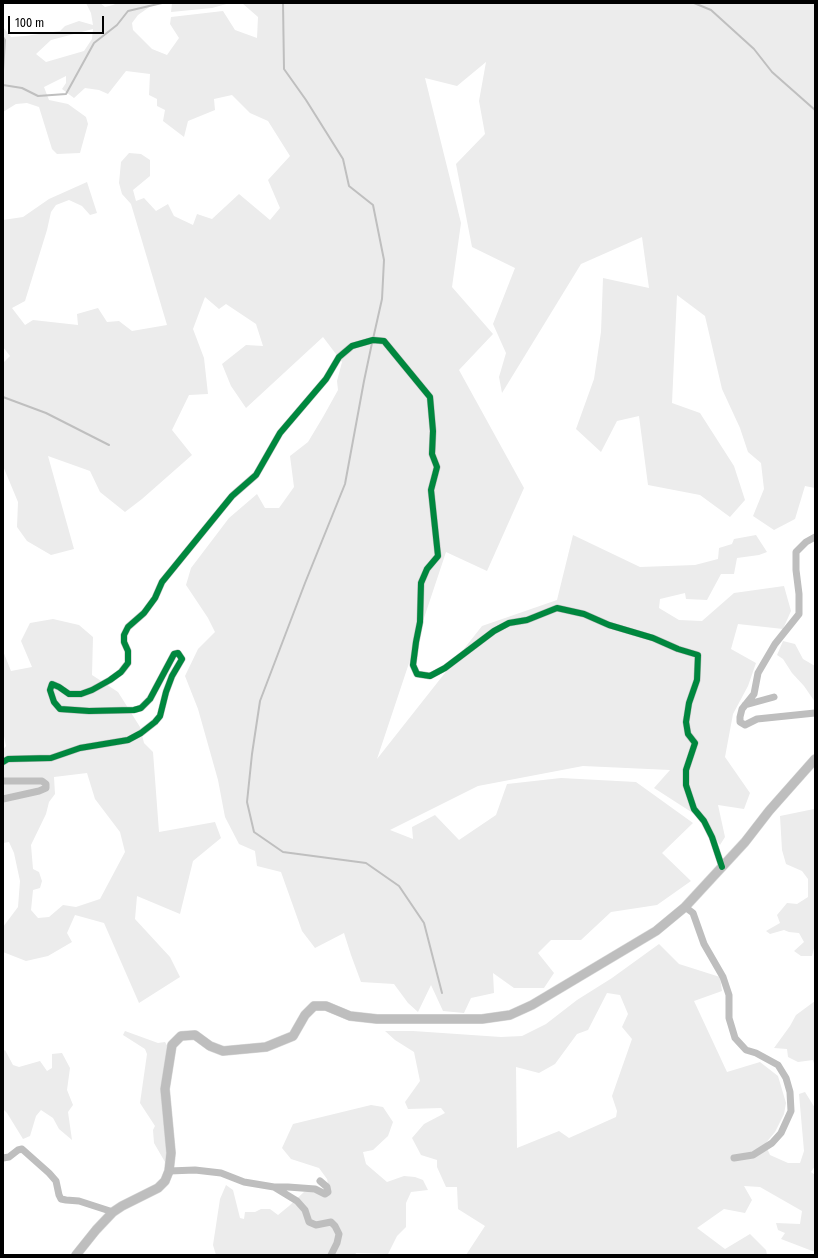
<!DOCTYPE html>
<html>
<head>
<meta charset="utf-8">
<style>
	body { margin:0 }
	#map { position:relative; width:818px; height:1258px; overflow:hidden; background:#fff; font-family:"Fira Sans Condensed",sans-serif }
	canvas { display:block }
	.frame { position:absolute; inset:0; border:4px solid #000; pointer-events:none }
	.scale { position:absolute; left:8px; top:16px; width:96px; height:18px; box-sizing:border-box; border:2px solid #000; border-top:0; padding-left:5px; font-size:12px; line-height:14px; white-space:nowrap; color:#000; -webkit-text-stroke:3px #fff; paint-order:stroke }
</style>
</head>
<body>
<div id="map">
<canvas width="818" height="1258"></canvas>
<div class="frame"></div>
<div class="scale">100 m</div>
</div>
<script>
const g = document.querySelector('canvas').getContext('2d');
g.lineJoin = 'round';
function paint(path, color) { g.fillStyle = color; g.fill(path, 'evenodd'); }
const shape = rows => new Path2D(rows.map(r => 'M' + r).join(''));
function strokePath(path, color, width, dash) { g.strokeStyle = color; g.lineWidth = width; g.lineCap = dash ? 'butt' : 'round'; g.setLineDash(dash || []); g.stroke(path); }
paint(shape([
	[86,3,100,3,105,7,113,5,117,3,155,3,138,15,132,23,133,30,152,49,167,55,179,38,170,24,171,17,223,11,235,30,257,38,258,17,242,3,815,3,815,488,805,486,795,519,774,530,753,516,764,489,761,463,748,452,740,428,722,389,705,316,677,295,672,403,700,413,734,466,745,500,730,517,700,495,648,485,639,416,617,421,601,452,576,429,594,379,601,332,603,278,649,288,642,237,581,264,502,393,499,377,506,353,493,324,515,268,472,247,456,164,485,134,479,101,486,62,457,86,425,78,461,223,452,287,493,334,459,370,524,488,487,571,446,552,377,759,482,626,557,600,573,535,640,567,695,565,718,559,719,548,732,544,734,539,756,535,767,552,759,555,737,558,734,574,721,574,707,600,686,599,685,593,660,599,659,608,679,620,702,621,734,593,784,586,791,611,783,629,738,624,731,649,756,663,748,686,733,714,725,757,750,793,744,809,718,805,725,837,720,845,699,817,654,788,670,770,583,766,478,786,390,830,413,839,412,827,435,815,459,840,496,815,507,784,561,778,636,782,693,823,662,853,691,881,657,905,611,912,581,940,551,940,538,953,554,973,544,988,514,988,493,973,494,993,471,998,464,1013,443,1011,431,985,418,1012,408,1003,394,984,361,982,351,955,344,933,315,948,302,931,281,872,257,866,255,851,239,844,225,817,218,780,198,709,185,676,198,649,215,632,208,618,186,585,191,568,229,518,257,494,265,508,279,508,294,487,290,456,308,442,323,417,338,390,337,381,342,362,323,337,246,408,231,386,222,364,246,345,263,346,256,324,226,304,219,309,205,297,193,329,204,358,208,394,189,395,172,430,192,455,142,499,125,512,100,492,90,471,48,456,74,549,51,555,27,541,17,527,18,502,3,466,3,363,10,356,3,347,3,220,23,217,49,199,87,182,97,213,90,215,82,206,69,200,56,205,51,212,47,230,25,301,12,308,25,325,33,320,78,325,77,314,98,308,107,322,119,321,132,331,167,325,131,204,122,194,119,183,121,162,129,153,141,154,150,160,150,176,133,190,136,201,144,198,156,211,168,204,174,216,193,225,197,214,212,219,239,194,270,220,280,208,268,180,290,156,268,121,250,113,232,95,214,99,215,110,188,121,184,137,163,121,165,110,157,106,157,99,149,95,150,74,126,71,108,94,99,90,85,88,74,98,62,89,66,83,66,76,44,87,49,100,68,104,86,117,88,124,80,153,57,154,52,149,39,107,27,103,16,104,3,112,3,27,11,37,25,36,60,31,65,26,79,21,93,25,91,13],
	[93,29,92,39,84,51,46,62,36,54,51,40],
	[172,3,230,3,212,8,171,12],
	[53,619,79,625,93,637,92,675,118,692,140,727,144,743,153,752,159,832,215,822,221,838,193,861,180,914,137,896,135,919,170,957,180,977,139,1003,104,923,75,915,67,933,72,942,48,956,26,961,3,952,3,927,18,907,20,881,14,853,9,842,3,843,3,750,6,746,4,736,3,735,3,651,11,671,32,667,21,641,30,623],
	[87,773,95,799,120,832,125,852,100,899,76,907,63,905,49,917,38,918,31,910,33,890,40,888,42,881,39,872,33,869,31,845,46,814,49,802,55,794,54,777],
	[783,641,795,644,803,659,815,666,815,702,804,686,792,673,783,659,777,655],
	[814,809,815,810,815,944,812,956,801,956,794,951,804,942,799,933,789,932,784,930,770,934,766,931,780,923,777,915,787,903,797,904,808,897,808,879,802,871,786,864,782,850,780,816],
	[659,944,679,964,720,977,722,991,694,1001,727,1072,760,1062,778,1076,786,1103,784,1114,775,1132,765,1144,770,1155,788,1163,800,1163,804,1151,799,1094,805,1092,815,1108,815,1166,811,1172,815,1175,815,1252,781,1239,785,1233,778,1230,776,1223,800,1224,802,1211,760,1187,744,1186,752,1200,745,1213,724,1209,697,1228,725,1249,750,1234,766,1250,767,1255,466,1255,485,1226,458,1209,457,1187,446,1187,437,1167,437,1160,421,1155,412,1138,424,1124,445,1113,441,1108,408,1109,405,1102,420,1081,414,1052,395,1040,385,1031,413,1031,501,1037,522,1036,546,1024,577,1000,612,978],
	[607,993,620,995,628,1014,622,1027,632,1039,612,1096,617,1111,616,1117,569,1138,559,1131,517,1148,516,1067,539,1073,555,1064,577,1034,588,1030],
	[815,1001,815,1067,813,1060,798,1062,788,1057,787,1049,774,1048,790,1026,796,1015],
	[125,1031,158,1043,165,1042,168,1047,167,1153,165,1162,154,1143,153,1130,155,1126,140,1103,147,1054,145,1049,123,1035],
	[5,1050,13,1065,19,1067,40,1061,47,1071,52,1068,52,1054,62,1053,70,1068,67,1090,73,1105,68,1112,72,1140,59,1129,53,1118,41,1110,36,1116,30,1136,23,1139,7,1113,3,1109,3,1051],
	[371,1105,383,1107,393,1122,388,1136,373,1150,363,1152,366,1164,387,1182,404,1176,415,1177,423,1180,428,1190,411,1192,406,1203,406,1227,397,1236,388,1254,356,1253,355,1255,216,1255,213,1245,220,1199,226,1185,233,1190,240,1218,244,1219,245,1212,255,1212,261,1209,270,1209,278,1215,289,1206,304,1192,318,1191,330,1193,327,1179,319,1168,291,1159,282,1148,293,1124]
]), '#ececec');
strokePath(shape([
	[283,3,284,69,306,100,343,159,349,186,373,205,384,260,382,299,373,339],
	[694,3,711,10,754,49,772,72,815,110],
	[3,37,5,40,3,71],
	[3,85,22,88,38,96,66,94,94,43,117,25,128,11,162,3],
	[372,343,364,381,345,484,305,583,260,701,252,754,247,802,254,832,283,852,366,863,399,886,424,923,442,993],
	[3,397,46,413,109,445]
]), '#bfbfbf', 2);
const major = shape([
	[76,1255,96,1230,113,1212,122,1206,158,1188,165,1181,169,1171,171,1153,165,1089,172,1045,181,1036,195,1035,210,1046,223,1051,266,1047,293,1036,305,1015,314,1006,326,1006,350,1016,377,1019,482,1019,510,1015,532,1005,656,931,685,907,745,842,769,811,815,759]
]);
strokePath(major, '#dbdbdb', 10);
strokePath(shape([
	[815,537,806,542,796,552,796,570,799,594,799,614,775,644,758,673,754,694,742,709,740,717,740,722,745,725,757,719,815,713],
	[745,705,774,697],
	[3,762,8,759,51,758,80,748,128,740,141,733,155,722,160,716,166,692,172,676,182,659,178,653,174,654,150,699,141,708,134,710,89,711,60,709,54,702,50,690,52,684,59,687,69,694,81,694,92,690,110,680,121,672,128,663,128,651,124,642,124,635,128,627,144,613,155,598,162,582,232,496,256,475,280,433,326,379,339,357,352,346,373,340,384,341,430,397,433,431,432,454,437,467,431,490,438,556,427,569,421,583,420,622,416,642,413,665,417,674,430,676,445,668,494,631,509,623,527,620,557,608,584,614,609,625,653,638,678,649,698,655,697,680,689,703,686,722,688,734,695,743,686,770,686,785,694,809,704,821,712,837,722,867],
	[3,781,42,781,46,784,46,788,39,791,3,799],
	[685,907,693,913,704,944,723,977,729,995,729,1018,735,1038,746,1050,756,1053,778,1065,786,1078,790,1092,791,1111,781,1133,772,1143,753,1155,734,1158],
	[3,1158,9,1157,18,1150,22,1149,49,1173,56,1181,59,1195,61,1199,66,1200,79,1201,113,1212],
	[169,1171,195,1170,221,1173,244,1182,274,1187,297,1201,305,1210,309,1222,316,1225,331,1222,335,1226,339,1234,337,1243,331,1255],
	[274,1187,288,1187,315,1189,325,1194,328,1192,327,1187,320,1181]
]), '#bebebe', 7);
strokePath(major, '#bebebe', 9);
strokePath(shape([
	[3,762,8,759,51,758,80,748,128,740,141,733,155,722,160,716,166,692,172,676,182,659,178,653,174,654,150,699,141,708,134,710,89,711,60,709,54,702,50,690,52,684,59,687,69,694,81,694,92,690,110,680,121,672,128,663,128,651,124,642,124,635,128,627,144,613,155,598,162,582,232,496,256,475,280,433,326,379,339,357,352,346,373,340,384,341,430,397,433,431,432,454,437,467,431,490,438,556,427,569,421,583,420,622,416,642,413,665,417,674,430,676,445,668,494,631,509,623,527,620,557,608,584,614,609,625,653,638,678,649,698,655,697,680,689,703,686,722,688,734,695,743,686,770,686,785,694,809,704,821,712,837,722,867]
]), '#00873e', 6);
</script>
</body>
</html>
